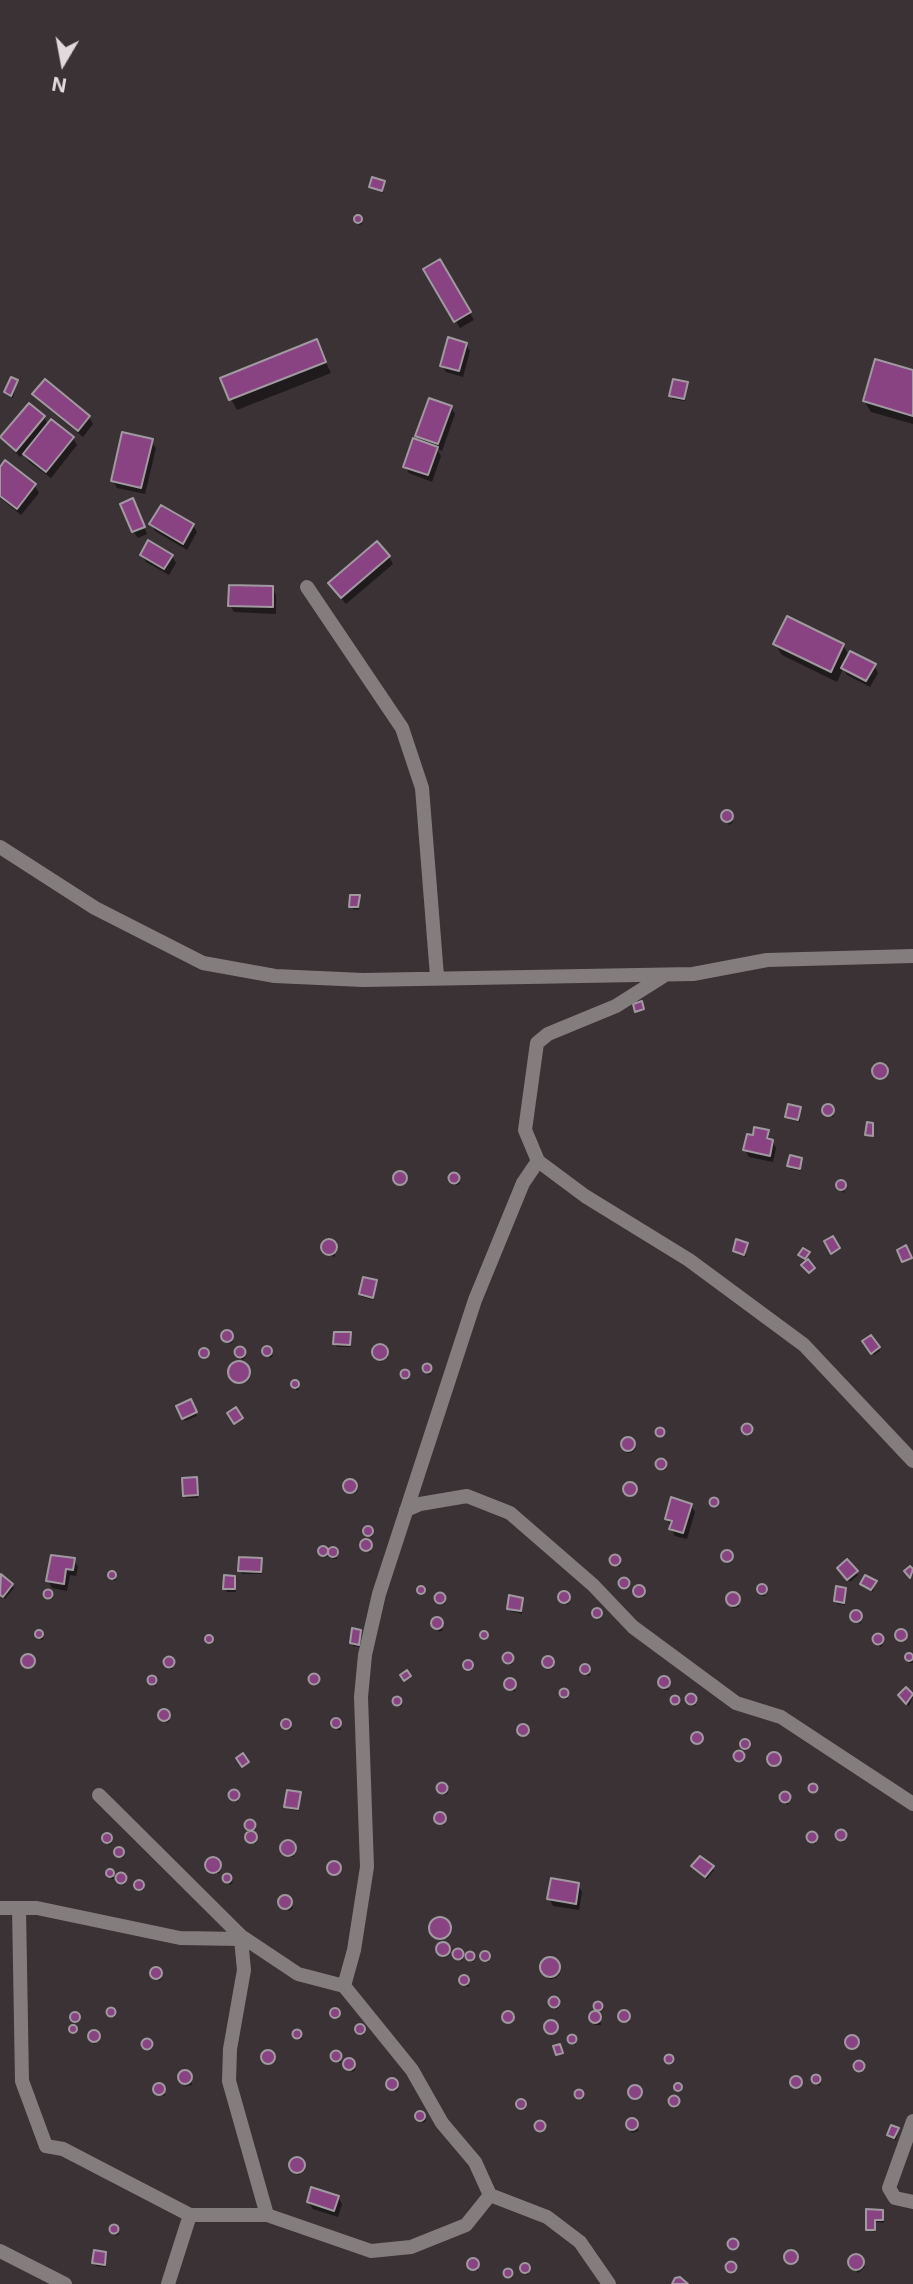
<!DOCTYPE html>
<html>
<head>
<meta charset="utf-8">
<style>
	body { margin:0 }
	#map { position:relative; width:913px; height:2284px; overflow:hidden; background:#3a3235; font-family:Inter,sans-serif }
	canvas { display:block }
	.north { position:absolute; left:28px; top:28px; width:70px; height:70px; -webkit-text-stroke:5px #3a3235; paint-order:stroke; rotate:190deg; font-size:19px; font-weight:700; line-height:28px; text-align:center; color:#e0dadc }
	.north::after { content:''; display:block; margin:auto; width:24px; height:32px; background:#e0dadc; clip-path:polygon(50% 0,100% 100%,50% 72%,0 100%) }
</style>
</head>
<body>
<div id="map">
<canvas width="913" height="2284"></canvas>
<div class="north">N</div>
</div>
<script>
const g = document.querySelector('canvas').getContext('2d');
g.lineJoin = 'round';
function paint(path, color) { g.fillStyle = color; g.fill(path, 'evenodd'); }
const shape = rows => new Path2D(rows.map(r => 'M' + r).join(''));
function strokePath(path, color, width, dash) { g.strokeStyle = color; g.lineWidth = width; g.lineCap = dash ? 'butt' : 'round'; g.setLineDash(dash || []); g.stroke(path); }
paint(shape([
	[384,182,383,193,371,187],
	[360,217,362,224,359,225,357,218],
	[440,261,474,320,460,328,425,269],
	[316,342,331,373,237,410,231,399],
	[466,344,470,351,463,377,446,372,442,365],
	[913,372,913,424,871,412,864,401],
	[17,381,13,398,7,395,6,392],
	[687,384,685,401,672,399,671,396],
	[35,394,89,417,93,424,83,437,39,401],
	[451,407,455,414,442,451,437,449,441,456,432,482,409,473,405,466,421,443,417,436],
	[44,417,48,425,73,438,77,445,51,478,29,462,24,453,20,457,2,438],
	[151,441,156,448,145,494,117,488,113,481],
	[6,462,35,486,39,493,21,515,0,498,0,469],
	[136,507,147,534,138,538,133,531],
	[151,524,193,525,197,532,187,550,155,531],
	[142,555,172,556,176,563,169,575,146,562],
	[389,557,393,564,346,604,330,584],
	[272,588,276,595,276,614,234,612,230,605],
	[775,644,843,645,849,656,874,665,878,673,870,687,847,675,843,669,837,682,782,655],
	[730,813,733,822,729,825,723,815],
	[358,897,359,910,353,909,351,906],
	'875 1073a6 6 0 1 1 12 0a6 6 0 1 1-12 0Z',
	[829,1106,831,1109,834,1117,825,1114,824,1108],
	[800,1109,800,1122,789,1119,787,1116],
	[767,1132,776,1148,773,1162,749,1157,745,1150,754,1137],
	[801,1159,801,1171,791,1169,789,1166],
	'395 1180a6 6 0 1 1 12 0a6 6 0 1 1-12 0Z',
	[457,1176,460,1184,456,1185,452,1177],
	[840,1183,845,1187,844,1193,838,1188],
	[326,1242,335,1244,335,1257,325,1254],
	[746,1244,746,1257,737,1254,735,1251],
	[376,1281,374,1300,362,1297,361,1294],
	[227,1332,233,1342,229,1344,224,1334],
	[350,1334,351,1347,337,1347,335,1344],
	[871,1337,880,1351,874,1355,864,1342],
	[381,1346,388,1357,381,1362,374,1351],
	[269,1349,273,1356,270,1358,265,1351],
	[203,1350,207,1355,208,1358,203,1359,201,1351],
	[243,1350,245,1358,242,1360,237,1351],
	'231 1374a10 10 0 1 1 20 0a10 10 0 1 1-20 0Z',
	[428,1367,431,1374,428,1375,425,1368],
	[406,1372,409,1380,406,1380,403,1373],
	[294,1383,297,1383,299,1390,296,1390],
	[190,1402,197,1416,185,1421,178,1407],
	[746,1426,752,1431,750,1436,743,1430],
	'622 1446a7 7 0 1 1 14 0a7 7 0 1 1-14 0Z',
	[663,1461,667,1469,661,1471,658,1464],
	[196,1479,198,1498,186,1498,185,1495],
	'346 1488a6 6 0 1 1 12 0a6 6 0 1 1-12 0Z',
	'625 1491a6 6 0 1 1 12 0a6 6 0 1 1-12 0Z',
	[714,1500,719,1505,717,1508,712,1503],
	[691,1505,695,1512,687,1539,675,1536,667,1519],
	[367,1528,373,1535,372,1537,365,1531],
	[365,1541,372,1546,370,1553,363,1548],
	[323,1548,328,1556,324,1558,320,1550],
	[331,1550,335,1550,337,1559,333,1559],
	'722.5 1558a5.5 5.5 0 1 1 11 0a5.5 5.5 0 1 1-11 0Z',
	[617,1557,621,1564,619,1567,612,1560],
	[73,1560,78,1567,76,1576,70,1575,67,1591,52,1588,48,1581],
	[261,1560,262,1574,242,1574,240,1571],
	[847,1561,858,1575,850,1582,841,1571],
	[112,1573,117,1579,114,1581,110,1575],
	[1,1577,14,1588,5,1599,0,1595],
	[234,1578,236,1592,227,1592,225,1589],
	[624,1580,625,1583,629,1589,622,1587,621,1582],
	[875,1582,873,1592,862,1584],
	[641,1587,646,1595,640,1599,634,1591],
	[765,1587,766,1590,765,1596,762,1596,759,1588],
	[845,1590,845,1605,837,1604,836,1601],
	[48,1592,53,1598,50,1600,45,1594],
	[563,1593,570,1602,567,1605,560,1595],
	[438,1596,444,1597,445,1604,438,1603],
	[729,1596,738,1597,739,1607,733,1608],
	[522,1600,522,1614,510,1611,509,1608],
	[599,1611,602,1618,598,1620,594,1613],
	[854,1611,863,1619,860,1624,853,1619],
	[437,1619,443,1630,439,1632,433,1621],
	[900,1631,907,1635,905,1642,897,1635],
	[40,1632,44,1638,41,1640,37,1634],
	[360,1632,360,1647,353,1646,352,1643],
	[878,1636,883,1645,880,1647,875,1637],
	[507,1655,513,1663,511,1665,504,1658],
	[908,1656,911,1656,913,1663,909,1663],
	'23 1663a6 6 0 1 1 12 0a6 6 0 1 1-12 0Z',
	[547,1658,554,1668,547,1670,543,1661],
	[166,1659,170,1659,173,1669,169,1669],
	[467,1663,471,1663,472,1671,468,1670],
	[584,1667,589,1669,590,1676,586,1675],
	[316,1676,319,1684,315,1686,312,1677],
	[666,1678,669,1690,664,1690,661,1679],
	[150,1679,154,1679,156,1686,152,1686],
	[508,1681,515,1684,515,1692,507,1688],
	[906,1690,913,1697,909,1706,902,1698],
	[567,1691,568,1699,565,1699,563,1692],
	[693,1697,696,1705,693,1706,688,1698],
	[677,1698,679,1705,676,1706,673,1699],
	[398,1699,402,1706,399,1707,395,1700],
	[165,1711,170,1721,166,1723,161,1713],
	[339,1721,341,1730,337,1730,334,1722],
	[287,1722,292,1728,289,1731,283,1724],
	[526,1727,529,1735,522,1737,519,1729],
	[700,1735,703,1743,697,1745,694,1738],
	[747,1741,750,1748,746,1750,742,1743],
	[738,1752,745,1758,742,1763,735,1755],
	[776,1755,780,1764,773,1767,769,1761,771,1756],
	[442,1785,448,1793,445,1795,439,1787],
	[811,1786,815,1786,816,1793,812,1793],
	[232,1792,238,1795,238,1802,232,1799],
	[300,1794,299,1811,288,1809,286,1806],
	[783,1795,789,1796,788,1805,784,1803],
	[438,1814,443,1815,445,1825,438,1822],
	[248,1823,256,1827,252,1834,257,1841,255,1844,247,1838,250,1832],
	[838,1833,844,1833,844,1842,840,1841],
	[810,1834,815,1835,816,1844,810,1841],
	[107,1836,112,1843,109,1845,104,1838],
	[285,1844,293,1846,294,1857,285,1856],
	[117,1850,123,1851,124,1858,118,1857],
	[217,1860,220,1873,211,1874,208,1862],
	'329.5 1870a5.5 5.5 0 1 1 11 0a5.5 5.5 0 1 1-11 0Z',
	[693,1867,712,1867,714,1870,707,1879],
	[109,1872,112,1872,114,1879,111,1879],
	[123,1875,125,1878,125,1885,118,1881,118,1876],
	[227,1876,233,1882,230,1885,225,1878],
	[142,1883,144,1890,139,1891,136,1884],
	[578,1885,582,1892,579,1910,553,1906,549,1898],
	[286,1897,293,1908,289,1911,280,1903],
	'432 1930a10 10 0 1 1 20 0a10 10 0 1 1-20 0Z',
	[446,1945,450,1955,445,1958,439,1948],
	[460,1951,462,1954,462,1961,455,1956,456,1952],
	[468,1954,472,1955,474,1962,470,1962],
	[483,1954,488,1954,489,1962,484,1962],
	'541 1969a10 10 0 1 1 20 0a10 10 0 1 1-20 0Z',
	[155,1969,162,1978,159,1981,152,1972],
	[463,1977,468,1980,469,1987,464,1986],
	[555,1999,559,2006,557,2009,550,2002],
	[598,2003,604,2008,601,2012,595,2007],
	[111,2009,116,2015,114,2018,109,2012],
	[334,2011,338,2011,339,2019,335,2019],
	[506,2013,511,2013,514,2022,508,2024],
	[73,2014,79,2018,78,2023,72,2018],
	[628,2014,630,2022,623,2023,620,2015],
	[592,2015,600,2016,601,2025,595,2025],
	[551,2022,558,2028,554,2035,547,2029],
	[358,2027,363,2028,364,2035,359,2034],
	[298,2031,302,2039,299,2040,295,2033],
	[93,2033,100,2041,94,2044,90,2036],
	[571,2037,575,2038,576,2045,572,2044],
	'847 2044a6 6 0 1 1 12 0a6 6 0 1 1-12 0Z',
	[149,2041,152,2048,150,2051,144,2043],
	[334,2053,340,2056,341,2063,334,2060],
	'263.5 2059a5.5 5.5 0 1 1 11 0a5.5 5.5 0 1 1-11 0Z',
	[669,2057,674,2063,671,2065,666,2059],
	[349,2060,356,2069,352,2072,345,2063],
	[860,2063,865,2069,861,2073,856,2067],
	[183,2073,191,2079,192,2085,186,2086,180,2077],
	[816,2077,821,2083,819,2086,813,2080],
	[795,2079,801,2084,799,2090,792,2082],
	[391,2081,399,2088,396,2092,388,2084],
	[156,2086,164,2088,165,2096,157,2094],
	[633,2087,640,2092,638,2100,631,2095],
	[579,2091,584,2098,582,2100,577,2094],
	[675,2098,678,2107,675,2108,670,2101],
	[524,2102,526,2109,520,2110,518,2103],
	[423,2114,426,2121,423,2123,418,2116],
	[630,2121,637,2126,638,2131,632,2133,627,2124],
	[540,2123,546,2128,542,2133,536,2127],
	[898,2129,896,2140,890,2138,889,2135],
	[298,2159,305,2170,298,2175,291,2164],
	[338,2197,342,2204,338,2217,313,2209,308,2202],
	[868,2211,882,2212,884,2215,884,2223,876,2222,875,2232,867,2229],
	[115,2227,119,2234,116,2236,112,2228],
	[733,2241,735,2244,738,2249,731,2247],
	'786 2259a6 6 0 1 1 12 0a6 6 0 1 1-12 0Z',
	[105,2254,106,2267,96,2266,94,2263],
	[857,2256,865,2267,858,2273,849,2262],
	[471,2261,478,2263,478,2271,471,2269],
	[729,2263,736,2267,734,2274,728,2270],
	[523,2266,529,2269,528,2275,523,2272],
	[508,2271,513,2277,511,2279,506,2273]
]), '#0007');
const building = shape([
	[372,177,385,181,382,191,369,187,372,177],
	'354 219a4 4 0 1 1 8 0a4 4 0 1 1-8 0Z',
	[440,259,471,312,454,322,423,269,440,259],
	[448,337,467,343,459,371,440,366,448,337],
	[317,339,326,362,229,400,220,378,317,339],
	[875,359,913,370,913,416,863,401,875,359],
	[11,377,18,380,11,396,4,392,11,377],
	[45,379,90,416,78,431,32,394,45,379],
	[673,379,688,382,684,399,669,396,673,379],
	[429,398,452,406,438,444,415,436,429,398],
	[29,403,45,416,16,451,0,437,29,403],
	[51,419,74,437,46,472,23,454,51,419],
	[122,432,153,439,141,488,111,481,122,432],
	[413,438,438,447,428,475,403,467,413,438],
	[5,460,36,484,17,509,0,496,0,467,5,460],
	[133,498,145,527,132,532,120,504,133,498],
	[161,505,194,524,183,544,149,524,161,505],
	[148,540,173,555,164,569,140,555,148,540],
	[377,541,390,556,341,598,328,583,377,541],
	[229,585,273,586,273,607,228,606,229,585],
	[787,616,844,644,831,672,773,644,787,616],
	[850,651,876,664,866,681,841,668,850,651],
	'721 816a6 6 0 1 1 12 0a6 6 0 1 1-12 0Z',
	[350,895,360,895,358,907,349,907,350,895],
	[642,1001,644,1009,635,1012,633,1004,642,1001],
	'872 1071a8 8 0 1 1 16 0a8 8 0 1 1-16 0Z',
	'822 1110a6 6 0 1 1 12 0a6 6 0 1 1-12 0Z',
	[788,1104,801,1107,798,1120,785,1117,788,1104],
	[867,1122,873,1123,873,1136,865,1135,867,1122],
	[754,1127,769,1130,767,1138,773,1140,770,1156,743,1150,747,1134,753,1135,754,1127],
	[790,1155,802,1158,800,1169,787,1166,790,1155],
	'393 1178a7 7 0 1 1 14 0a7 7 0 1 1-14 0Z',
	'448.5 1178a5.5 5.5 0 1 1 11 0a5.5 5.5 0 1 1-11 0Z',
	'836 1185a5 5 0 1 1 10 0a5 5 0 1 1-10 0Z',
	[833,1236,840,1248,831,1254,824,1241,833,1236],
	'321 1247a8 8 0 1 1 16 0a8 8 0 1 1-16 0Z',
	[736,1239,748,1243,744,1255,733,1251,736,1239],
	[906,1245,912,1258,902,1262,897,1250,906,1245],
	[803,1248,810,1252,805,1259,798,1255,803,1248],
	[808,1259,815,1268,809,1273,801,1265,808,1259],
	[363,1277,377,1280,373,1298,359,1294,363,1277],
	'221 1336a6 6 0 1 1 12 0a6 6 0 1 1-12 0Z',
	[334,1332,351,1332,350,1345,333,1344,334,1332],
	[871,1335,880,1347,871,1354,862,1341,871,1335],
	'372 1352a8 8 0 1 1 16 0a8 8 0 1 1-16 0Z',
	'262 1351a5 5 0 1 1 10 0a5 5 0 1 1-10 0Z',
	'234.5 1352a5.5 5.5 0 1 1 11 0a5.5 5.5 0 1 1-11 0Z',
	'199 1353a5 5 0 1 1 10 0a5 5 0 1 1-10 0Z',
	'228 1372a11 11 0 1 1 22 0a11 11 0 1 1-22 0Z',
	'422.5 1368a4.5 4.5 0 1 1 9 0a4.5 4.5 0 1 1-9 0Z',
	'400.5 1374a4.5 4.5 0 1 1 9 0a4.5 4.5 0 1 1-9 0Z',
	'291 1384a4 4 0 1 1 8 0a4 4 0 1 1-8 0Z',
	[191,1399,197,1412,182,1419,176,1406,191,1399],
	[236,1407,243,1418,234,1424,227,1413,236,1407],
	'741.5 1429a5.5 5.5 0 1 1 11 0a5.5 5.5 0 1 1-11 0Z',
	'655.5 1432a4.5 4.5 0 1 1 9 0a4.5 4.5 0 1 1-9 0Z',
	'621 1444a7 7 0 1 1 14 0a7 7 0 1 1-14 0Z',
	'655.5 1464a5.5 5.5 0 1 1 11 0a5.5 5.5 0 1 1-11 0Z',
	[197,1477,198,1495,183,1496,182,1478,197,1477],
	'343 1486a7 7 0 1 1 14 0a7 7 0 1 1-14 0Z',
	'623 1489a7 7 0 1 1 14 0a7 7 0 1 1-14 0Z',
	[671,1497,692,1504,683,1533,669,1529,672,1521,665,1519,671,1497],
	'709.5 1502a4.5 4.5 0 1 1 9 0a4.5 4.5 0 1 1-9 0Z',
	'363 1531a5 5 0 1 1 10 0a5 5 0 1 1-10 0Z',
	'360 1545a6 6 0 1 1 12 0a6 6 0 1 1-12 0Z',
	'318 1551a5 5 0 1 1 10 0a5 5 0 1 1-10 0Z',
	'328 1552a5 5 0 1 1 10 0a5 5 0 1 1-10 0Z',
	'721 1556a6 6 0 1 1 12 0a6 6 0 1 1-12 0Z',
	'609.5 1560a5.5 5.5 0 1 1 11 0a5.5 5.5 0 1 1-11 0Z',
	[51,1555,75,1558,73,1570,66,1569,64,1584,46,1581,51,1555],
	[239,1557,262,1558,261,1572,238,1571,239,1557],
	[847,1559,858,1571,847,1580,837,1568,847,1559],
	[910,1566,913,1569,910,1578,904,1571,910,1566],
	'108 1575a4 4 0 1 1 8 0a4 4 0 1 1-8 0Z',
	[1,1574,13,1584,3,1597,0,1595,1,1574],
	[224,1575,235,1576,235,1589,223,1589,224,1575],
	[865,1575,877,1581,871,1590,860,1584,865,1575],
	'618.5 1583a5.5 5.5 0 1 1 11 0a5.5 5.5 0 1 1-11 0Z',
	'757 1589a5 5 0 1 1 10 0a5 5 0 1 1-10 0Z',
	'633 1591a6 6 0 1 1 12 0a6 6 0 1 1-12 0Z',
	'417 1590a4 4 0 1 1 8 0a4 4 0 1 1-8 0Z',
	[836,1586,846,1588,844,1603,834,1601,836,1586],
	'43.5 1594a4.5 4.5 0 1 1 9 0a4.5 4.5 0 1 1-9 0Z',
	'558 1597a6 6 0 1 1 12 0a6 6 0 1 1-12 0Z',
	'726 1599a7 7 0 1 1 14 0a7 7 0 1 1-14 0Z',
	'434.5 1598a5.5 5.5 0 1 1 11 0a5.5 5.5 0 1 1-11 0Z',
	[509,1595,523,1598,521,1611,507,1609,509,1595],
	'592 1613a5 5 0 1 1 10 0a5 5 0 1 1-10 0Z',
	'850 1616a6 6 0 1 1 12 0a6 6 0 1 1-12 0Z',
	'431 1623a6 6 0 1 1 12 0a6 6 0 1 1-12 0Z',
	[352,1628,361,1630,359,1645,350,1643,352,1628],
	'895 1635a6 6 0 1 1 12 0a6 6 0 1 1-12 0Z',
	'35 1634a4 4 0 1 1 8 0a4 4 0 1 1-8 0Z',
	'480 1635a4 4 0 1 1 8 0a4 4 0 1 1-8 0Z',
	'872.5 1639a5.5 5.5 0 1 1 11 0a5.5 5.5 0 1 1-11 0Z',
	'205 1639a4 4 0 1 1 8 0a4 4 0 1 1-8 0Z',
	'502.5 1658a5.5 5.5 0 1 1 11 0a5.5 5.5 0 1 1-11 0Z',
	'905 1657a4 4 0 1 1 8 0a4 4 0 1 1-8 0Z',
	'21 1661a7 7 0 1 1 14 0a7 7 0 1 1-14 0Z',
	'542 1662a6 6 0 1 1 12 0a6 6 0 1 1-12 0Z',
	'163.5 1662a5.5 5.5 0 1 1 11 0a5.5 5.5 0 1 1-11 0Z',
	'463 1665a5 5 0 1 1 10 0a5 5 0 1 1-10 0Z',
	'580 1669a5 5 0 1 1 10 0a5 5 0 1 1-10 0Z',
	[407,1670,411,1676,404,1681,400,1675,407,1670],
	'308.5 1679a5.5 5.5 0 1 1 11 0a5.5 5.5 0 1 1-11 0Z',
	'147.5 1680a4.5 4.5 0 1 1 9 0a4.5 4.5 0 1 1-9 0Z',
	'658 1682a6 6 0 1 1 12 0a6 6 0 1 1-12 0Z',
	'504 1684a6 6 0 1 1 12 0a6 6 0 1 1-12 0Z',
	[906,1687,913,1694,906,1704,898,1695,906,1687],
	'559.5 1693a4.5 4.5 0 1 1 9 0a4.5 4.5 0 1 1-9 0Z',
	'685.5 1699a5.5 5.5 0 1 1 11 0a5.5 5.5 0 1 1-11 0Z',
	'670.5 1700a4.5 4.5 0 1 1 9 0a4.5 4.5 0 1 1-9 0Z',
	'392.5 1701a4.5 4.5 0 1 1 9 0a4.5 4.5 0 1 1-9 0Z',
	'158 1715a6 6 0 1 1 12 0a6 6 0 1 1-12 0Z',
	'331 1723a5 5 0 1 1 10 0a5 5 0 1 1-10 0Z',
	'281 1724a5 5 0 1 1 10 0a5 5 0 1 1-10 0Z',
	'517 1730a6 6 0 1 1 12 0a6 6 0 1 1-12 0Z',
	'691 1738a6 6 0 1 1 12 0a6 6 0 1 1-12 0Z',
	'740 1744a5 5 0 1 1 10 0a5 5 0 1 1-10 0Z',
	'733.5 1756a5.5 5.5 0 1 1 11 0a5.5 5.5 0 1 1-11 0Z',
	'767 1759a7 7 0 1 1 14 0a7 7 0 1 1-14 0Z',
	[243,1753,249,1762,242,1767,236,1758,243,1753],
	'436.5 1788a5.5 5.5 0 1 1 11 0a5.5 5.5 0 1 1-11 0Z',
	'808.5 1788a4.5 4.5 0 1 1 9 0a4.5 4.5 0 1 1-9 0Z',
	'228.5 1795a5.5 5.5 0 1 1 11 0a5.5 5.5 0 1 1-11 0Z',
	[287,1790,301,1792,298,1809,284,1807,287,1790],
	'779.5 1797a5.5 5.5 0 1 1 11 0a5.5 5.5 0 1 1-11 0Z',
	'434 1818a6 6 0 1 1 12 0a6 6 0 1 1-12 0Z',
	'244.5 1825a5.5 5.5 0 1 1 11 0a5.5 5.5 0 1 1-11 0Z',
	'835.5 1835a5.5 5.5 0 1 1 11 0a5.5 5.5 0 1 1-11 0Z',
	'245 1837a6 6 0 1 1 12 0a6 6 0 1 1-12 0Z',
	'806.5 1837a5.5 5.5 0 1 1 11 0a5.5 5.5 0 1 1-11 0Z',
	'102 1838a5 5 0 1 1 10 0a5 5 0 1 1-10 0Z',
	'280 1848a8 8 0 1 1 16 0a8 8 0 1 1-16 0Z',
	'114 1852a5 5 0 1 1 10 0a5 5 0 1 1-10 0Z',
	[700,1856,714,1866,705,1877,691,1866,700,1856],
	'205 1865a8 8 0 1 1 16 0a8 8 0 1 1-16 0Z',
	'327 1868a7 7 0 1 1 14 0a7 7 0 1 1-14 0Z',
	'106 1873a4 4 0 1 1 8 0a4 4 0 1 1-8 0Z',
	'115.5 1878a5.5 5.5 0 1 1 11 0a5.5 5.5 0 1 1-11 0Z',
	'222.5 1878a4.5 4.5 0 1 1 9 0a4.5 4.5 0 1 1-9 0Z',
	[551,1878,579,1883,576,1904,547,1899,551,1878],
	'134 1885a5 5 0 1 1 10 0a5 5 0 1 1-10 0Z',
	'278 1902a7 7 0 1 1 14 0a7 7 0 1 1-14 0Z',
	'429 1928a11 11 0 1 1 22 0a11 11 0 1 1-22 0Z',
	'436 1949a7 7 0 1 1 14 0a7 7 0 1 1-14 0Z',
	'452.5 1954a5.5 5.5 0 1 1 11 0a5.5 5.5 0 1 1-11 0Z',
	'480 1956a5 5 0 1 1 10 0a5 5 0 1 1-10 0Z',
	'465.5 1956a4.5 4.5 0 1 1 9 0a4.5 4.5 0 1 1-9 0Z',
	'540 1967a10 10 0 1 1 20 0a10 10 0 1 1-20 0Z',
	'150 1973a6 6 0 1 1 12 0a6 6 0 1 1-12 0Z',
	'459 1980a5 5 0 1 1 10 0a5 5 0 1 1-10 0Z',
	'548.5 2002a5.5 5.5 0 1 1 11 0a5.5 5.5 0 1 1-11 0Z',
	'593.5 2006a4.5 4.5 0 1 1 9 0a4.5 4.5 0 1 1-9 0Z',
	'106.5 2012a4.5 4.5 0 1 1 9 0a4.5 4.5 0 1 1-9 0Z',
	'330 2013a5 5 0 1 1 10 0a5 5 0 1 1-10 0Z',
	'618 2016a6 6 0 1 1 12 0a6 6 0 1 1-12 0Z',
	'589 2017a6 6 0 1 1 12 0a6 6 0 1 1-12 0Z',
	'502 2017a6 6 0 1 1 12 0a6 6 0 1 1-12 0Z',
	'70 2017a5 5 0 1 1 10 0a5 5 0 1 1-10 0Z',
	'544 2027a7 7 0 1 1 14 0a7 7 0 1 1-14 0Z',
	'355 2029a5 5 0 1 1 10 0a5 5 0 1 1-10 0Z',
	'69 2029a4 4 0 1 1 8 0a4 4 0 1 1-8 0Z',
	'292.5 2034a4.5 4.5 0 1 1 9 0a4.5 4.5 0 1 1-9 0Z',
	'88 2036a6 6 0 1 1 12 0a6 6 0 1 1-12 0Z',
	'567.5 2039a4.5 4.5 0 1 1 9 0a4.5 4.5 0 1 1-9 0Z',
	'845 2042a7 7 0 1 1 14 0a7 7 0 1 1-14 0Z',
	'141.5 2044a5.5 5.5 0 1 1 11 0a5.5 5.5 0 1 1-11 0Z',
	[560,2044,563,2053,556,2055,553,2046,560,2044],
	'330.5 2056a5.5 5.5 0 1 1 11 0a5.5 5.5 0 1 1-11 0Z',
	'261 2057a7 7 0 1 1 14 0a7 7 0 1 1-14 0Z',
	'664.5 2059a4.5 4.5 0 1 1 9 0a4.5 4.5 0 1 1-9 0Z',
	'343 2064a6 6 0 1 1 12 0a6 6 0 1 1-12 0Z',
	'853.5 2066a5.5 5.5 0 1 1 11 0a5.5 5.5 0 1 1-11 0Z',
	'178 2077a7 7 0 1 1 14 0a7 7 0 1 1-14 0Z',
	'811.5 2079a4.5 4.5 0 1 1 9 0a4.5 4.5 0 1 1-9 0Z',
	'790 2082a6 6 0 1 1 12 0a6 6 0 1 1-12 0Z',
	'386 2084a6 6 0 1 1 12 0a6 6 0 1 1-12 0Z',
	'153 2089a6 6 0 1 1 12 0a6 6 0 1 1-12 0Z',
	'674 2087a4 4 0 1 1 8 0a4 4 0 1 1-8 0Z',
	'628 2092a7 7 0 1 1 14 0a7 7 0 1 1-14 0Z',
	'574.5 2094a4.5 4.5 0 1 1 9 0a4.5 4.5 0 1 1-9 0Z',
	'668.5 2101a5.5 5.5 0 1 1 11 0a5.5 5.5 0 1 1-11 0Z',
	'516 2104a5 5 0 1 1 10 0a5 5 0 1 1-10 0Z',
	'415 2116a5 5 0 1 1 10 0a5 5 0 1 1-10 0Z',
	'626 2124a6 6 0 1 1 12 0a6 6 0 1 1-12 0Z',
	'534.5 2126a5.5 5.5 0 1 1 11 0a5.5 5.5 0 1 1-11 0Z',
	[891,2125,899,2128,894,2138,887,2135,891,2125],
	'289 2165a8 8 0 1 1 16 0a8 8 0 1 1-16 0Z',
	[311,2187,339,2196,334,2211,307,2202,311,2187],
	[866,2209,883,2210,883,2220,875,2220,875,2230,866,2230,866,2209],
	'109.5 2229a4.5 4.5 0 1 1 9 0a4.5 4.5 0 1 1-9 0Z',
	'727.5 2244a5.5 5.5 0 1 1 11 0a5.5 5.5 0 1 1-11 0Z',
	'784 2257a7 7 0 1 1 14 0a7 7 0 1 1-14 0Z',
	[94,2250,106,2252,105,2265,92,2263,94,2250],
	'848 2262a8 8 0 1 1 16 0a8 8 0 1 1-16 0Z',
	'467 2264a6 6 0 1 1 12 0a6 6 0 1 1-12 0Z',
	'725.5 2267a5.5 5.5 0 1 1 11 0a5.5 5.5 0 1 1-11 0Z',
	'520 2268a5 5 0 1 1 10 0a5 5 0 1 1-10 0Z',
	'503.5 2273a4.5 4.5 0 1 1 9 0a4.5 4.5 0 1 1-9 0Z',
	[680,2277,688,2284,672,2284,675,2278,680,2277]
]);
paint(building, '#894382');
strokePath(building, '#a199a0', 2);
strokePath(shape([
	[307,587,402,728,422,788,437,976],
	[0,847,95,908,203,963,275,976,363,980,693,974,767,960,913,956],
	[538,1161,585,1196,689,1260,804,1345,913,1461],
	[406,1510,420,1504,467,1496,510,1513,593,1585,633,1627,736,1703,781,1717,913,1804],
	[99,1795,241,1936,298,1974,344,1986,412,2070,442,2123,475,2162,490,2195,547,2217,580,2242,609,2284],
	[0,1908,37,1908,180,1938,241,1939,244,1970,230,2049,229,2081,267,2215],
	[19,1908,22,2081,46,2146,63,2149,190,2215,267,2215,371,2251,411,2247,466,2225,490,2195],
	[344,1986,354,1950,367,1867,361,1697,365,1655,379,1594,475,1300,523,1183,538,1161,525,1130,537,1043,548,1034,616,1006,665,975],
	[913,2121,889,2188,895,2198,913,2202],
	[0,2251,65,2284],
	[168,2284,190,2215]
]), '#837e7d', 14);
</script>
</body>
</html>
